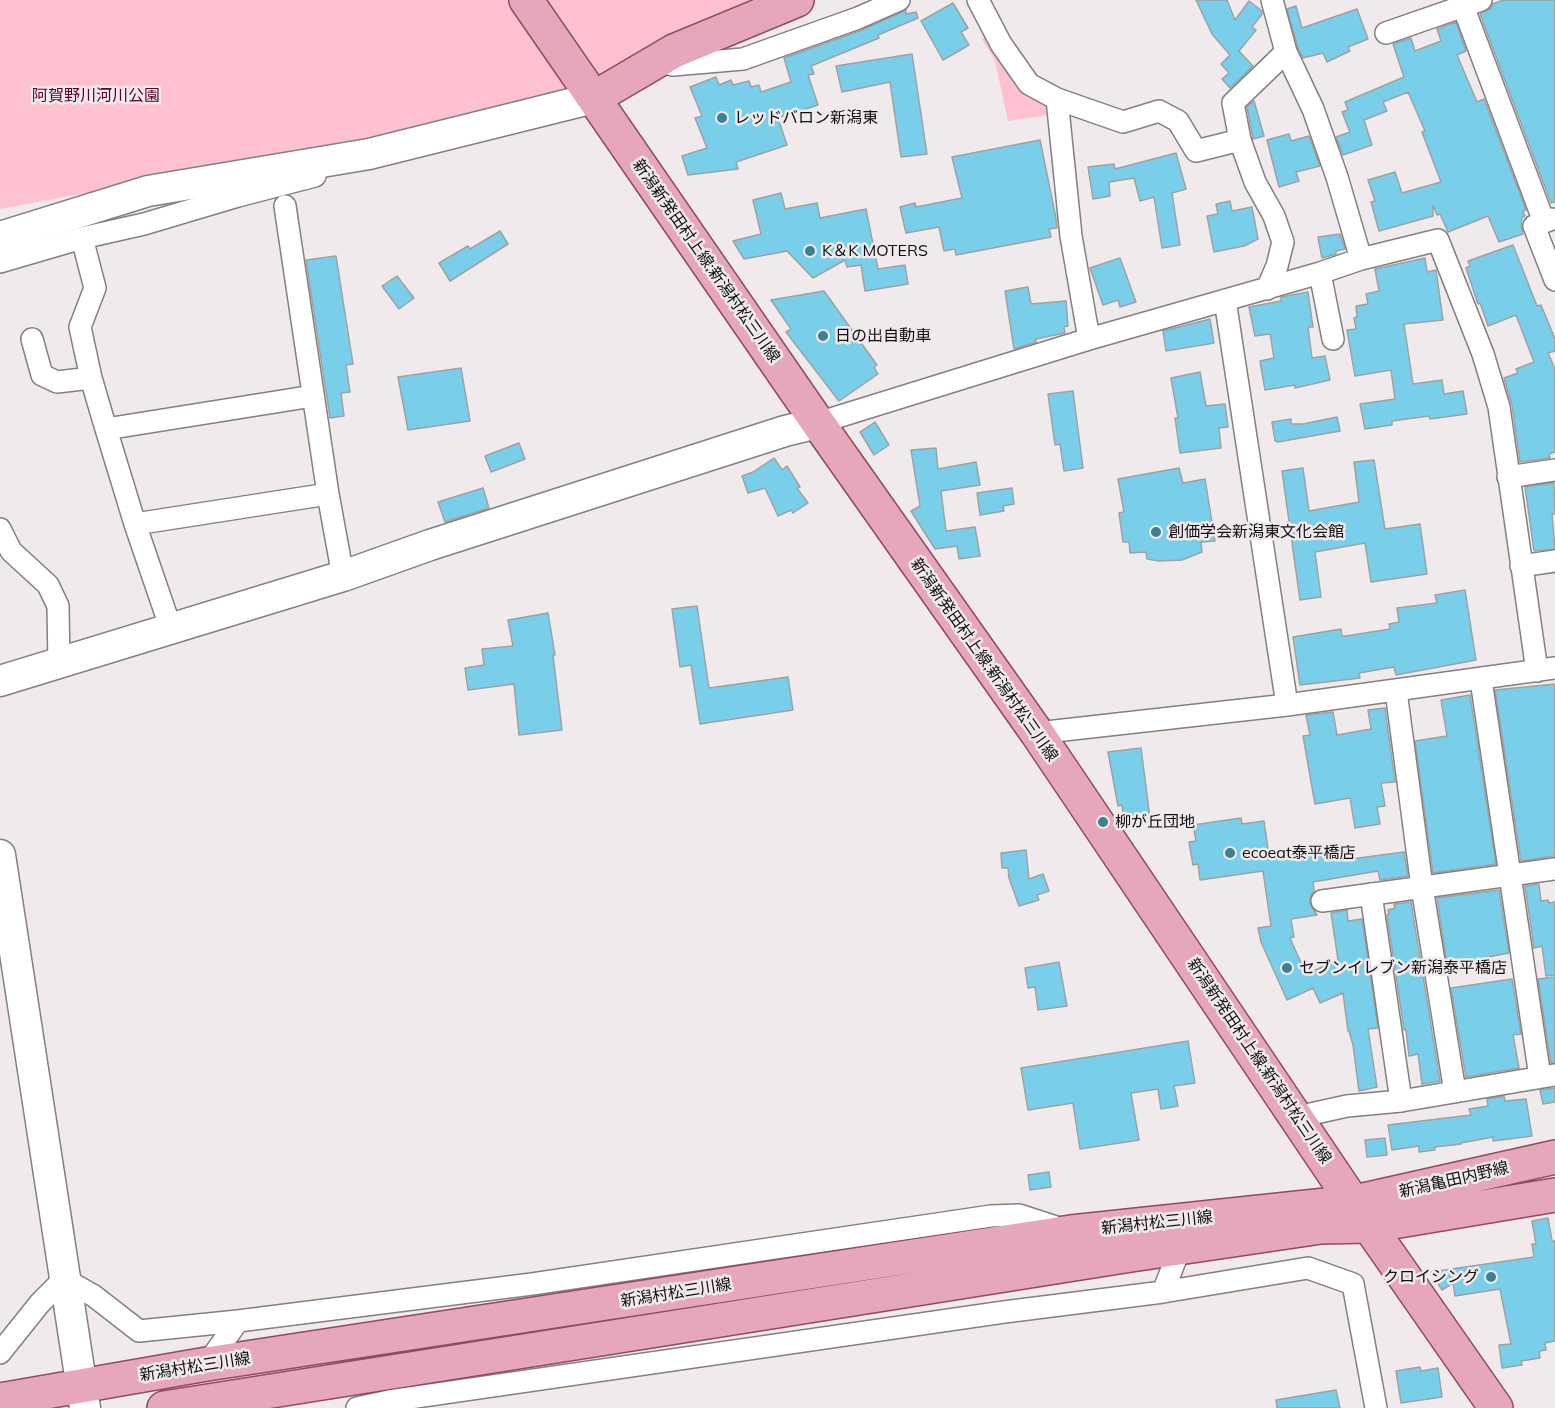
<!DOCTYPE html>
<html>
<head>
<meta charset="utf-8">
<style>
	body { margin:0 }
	canvas { display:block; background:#f1eaec }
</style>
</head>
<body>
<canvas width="1555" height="1408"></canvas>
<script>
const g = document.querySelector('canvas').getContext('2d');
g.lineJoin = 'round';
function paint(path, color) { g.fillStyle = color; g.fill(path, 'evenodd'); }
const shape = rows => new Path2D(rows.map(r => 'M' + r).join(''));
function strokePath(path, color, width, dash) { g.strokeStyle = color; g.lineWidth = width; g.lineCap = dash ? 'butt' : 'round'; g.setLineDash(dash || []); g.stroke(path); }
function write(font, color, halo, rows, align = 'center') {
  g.font = font + ' Mulish,"Noto Sans JP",sans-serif'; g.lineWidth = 5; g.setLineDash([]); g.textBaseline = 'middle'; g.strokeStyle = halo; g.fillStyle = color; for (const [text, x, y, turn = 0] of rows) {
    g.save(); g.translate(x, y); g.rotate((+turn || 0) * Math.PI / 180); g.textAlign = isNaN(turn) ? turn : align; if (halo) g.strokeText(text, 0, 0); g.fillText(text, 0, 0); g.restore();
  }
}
paint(shape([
	[0,0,778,0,615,70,568,84,563,91,489,115,89,198,86,193,0,209],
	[987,33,1046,104,1048,115,1008,121,995,61,982,39]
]), '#fec1d0');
const building = shape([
	[1196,0,1227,0,1235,20,1249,1,1262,11,1262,14,1252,27,1256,30,1239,51,1253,66,1230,88,1222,79,1229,73,1221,64,1230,55,1212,34,1196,0],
	[1503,0,1555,0,1555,202,1551,203,1480,14,1490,9,1493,4,1503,0],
	[953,3,968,28,961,32,969,45,943,60,921,21,953,3],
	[1296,6,1302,28,1357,9,1368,39,1348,47,1350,51,1327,62,1323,53,1303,58,1298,48,1287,9,1296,6],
	[906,10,906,14,916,12,918,18,878,35,879,38,811,66,814,74,808,75,818,105,778,118,787,145,736,162,738,169,688,175,682,156,707,148,695,118,702,116,690,87,716,77,719,85,731,80,733,85,749,81,751,87,759,85,761,92,791,82,784,58,862,30,906,10],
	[1456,22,1466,51,1457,55,1477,102,1484,99,1526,210,1523,211,1525,216,1522,218,1521,225,1523,234,1499,242,1488,216,1448,232,1440,214,1437,215,1433,205,1433,216,1379,231,1371,202,1375,201,1368,180,1395,172,1402,193,1441,182,1422,132,1425,131,1408,92,1383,102,1387,111,1364,120,1372,145,1343,155,1336,137,1350,132,1342,112,1348,110,1345,102,1404,77,1393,44,1411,38,1415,51,1441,41,1437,29,1456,22],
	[912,54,927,154,901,157,890,82,842,92,836,66,912,54],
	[1254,101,1264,136,1253,139,1247,107,1254,101],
	[1289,134,1291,141,1309,136,1320,166,1296,172,1299,181,1279,187,1267,140,1289,134],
	[1040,140,1056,218,1057,228,1049,229,1051,237,956,255,955,249,944,251,939,227,906,233,900,207,915,203,916,207,962,198,952,157,1040,140],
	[1176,153,1186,189,1172,193,1180,245,1162,248,1154,197,1140,201,1134,178,1109,182,1110,196,1093,199,1088,167,1114,164,1115,169,1176,153],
	[781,193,785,209,817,203,820,218,866,209,878,269,905,265,908,284,865,291,861,265,847,267,845,260,813,278,787,251,744,259,733,241,761,234,753,200,781,193],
	[1230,201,1232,211,1252,207,1258,239,1244,246,1214,252,1207,216,1218,214,1216,204,1230,201],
	[500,231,508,244,450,281,439,263,468,246,470,249,500,231],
	[1340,234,1345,249,1336,251,1336,254,1322,258,1318,237,1340,234],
	[1513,245,1537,306,1541,305,1555,339,1555,351,1548,353,1555,369,1555,452,1549,454,1550,458,1520,462,1512,405,1504,378,1518,373,1516,369,1534,362,1516,315,1488,326,1480,303,1478,304,1466,268,1470,266,1468,261,1513,245],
	[336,256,353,364,346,365,350,392,341,393,344,416,330,418,306,260,336,256],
	[1120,258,1136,302,1120,307,1118,300,1103,305,1090,268,1120,258],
	[1425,258,1427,272,1436,270,1443,320,1404,324,1413,384,1442,380,1444,394,1463,391,1467,414,1430,419,1429,416,1392,421,1392,425,1365,429,1360,404,1395,399,1391,370,1355,376,1347,330,1356,329,1354,318,1357,317,1356,306,1368,304,1366,294,1379,291,1375,269,1425,258],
	[397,276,414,298,399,309,382,286,397,276],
	[1028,287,1031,304,1066,301,1068,326,1064,327,1065,333,1036,339,1036,342,1014,349,1005,291,1028,287],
	[824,291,877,365,874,367,878,374,839,401,786,332,791,329,771,300,824,291],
	[1308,292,1313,327,1308,327,1312,358,1325,356,1330,380,1295,388,1295,385,1265,390,1260,361,1274,358,1270,334,1255,336,1249,307,1281,301,1281,297,1308,292],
	[1210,319,1214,343,1166,351,1163,331,1210,319],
	[461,368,470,421,408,430,398,377,461,368],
	[1200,372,1206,406,1225,404,1228,427,1219,428,1221,448,1180,453,1175,418,1178,418,1171,378,1200,372],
	[1073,391,1083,468,1064,471,1060,444,1055,445,1048,394,1073,391],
	[1337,417,1340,431,1278,442,1275,441,1272,422,1291,419,1291,424,1303,424,1337,417],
	[875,422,889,445,874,455,860,432,875,422],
	[519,443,525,459,491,472,485,456,519,443],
	[936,448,938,469,976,462,980,485,941,491,946,531,975,527,980,556,959,559,957,546,935,549,911,511,920,506,911,450,936,448],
	[774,458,782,470,787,466,800,487,797,488,808,503,793,513,791,510,778,516,765,488,748,493,742,476,753,472,774,458],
	[1374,460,1385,529,1420,524,1427,574,1371,582,1365,543,1315,552,1321,597,1300,600,1282,471,1303,468,1309,511,1359,502,1354,462,1374,460],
	[1179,468,1183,483,1205,479,1215,541,1201,542,1202,552,1182,560,1159,561,1147,559,1146,552,1130,553,1129,542,1123,542,1119,513,1124,512,1118,479,1179,468],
	[1554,483,1555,514,1552,514,1555,549,1534,551,1525,487,1554,483],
	[483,488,489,508,445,522,438,502,483,488],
	[1012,488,1014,504,1003,506,1004,511,980,515,977,493,1012,488],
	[1465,590,1476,660,1396,675,1394,667,1359,673,1360,678,1300,685,1293,637,1341,629,1342,636,1346,636,1390,629,1389,624,1399,622,1397,608,1437,603,1435,595,1465,590],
	[697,606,709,688,788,677,793,710,700,724,691,665,680,667,672,609,697,606],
	[548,613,555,655,553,655,562,730,519,735,514,684,468,690,465,668,484,665,482,649,513,646,508,620,548,613],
	[1555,684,1555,856,1521,861,1495,690,1555,684],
	[1470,695,1496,864,1433,873,1415,741,1447,736,1441,700,1470,695],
	[1385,708,1395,782,1381,783,1385,806,1377,807,1380,824,1355,828,1350,798,1315,804,1303,736,1310,735,1306,715,1333,712,1337,735,1371,729,1368,710,1385,708],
	[1141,748,1150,818,1124,822,1122,805,1118,806,1108,752,1141,748],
	[1241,818,1242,824,1264,821,1269,856,1349,845,1351,859,1404,852,1408,876,1380,880,1378,871,1313,882,1314,891,1310,897,1310,903,1317,915,1291,919,1294,937,1290,938,1306,974,1338,960,1331,913,1347,910,1348,921,1362,919,1378,1028,1368,1029,1377,1087,1359,1091,1353,1045,1349,1031,1348,1031,1343,993,1320,1003,1313,988,1287,1000,1261,942,1258,928,1271,926,1263,871,1200,880,1198,864,1193,865,1189,842,1196,841,1193,825,1241,818],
	[1026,850,1029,879,1043,874,1049,891,1037,895,1039,900,1019,906,1009,878,1008,868,1002,868,1001,853,1026,850],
	[1539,884,1541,901,1548,900,1549,903,1555,902,1555,975,1546,976,1542,946,1534,948,1525,886,1539,884],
	[1499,890,1509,953,1447,965,1437,898,1499,890],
	[1411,902,1440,1081,1422,1084,1418,1054,1409,1056,1406,1030,1404,1030,1387,915,1389,914,1388,910,1395,908,1394,904,1411,902],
	[1059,962,1067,1006,1038,1010,1035,987,1028,988,1025,968,1059,962],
	[1555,977,1555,1063,1551,1063,1538,979,1555,977],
	[1512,979,1521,1034,1513,1035,1519,1068,1466,1077,1451,988,1512,979],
	[1188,1041,1195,1083,1174,1086,1178,1106,1161,1109,1158,1089,1131,1093,1139,1140,1080,1149,1073,1103,1028,1110,1021,1068,1188,1041],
	[1555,1088,1555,1102,1543,1104,1540,1090,1555,1088],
	[1504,1096,1505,1101,1526,1099,1532,1136,1493,1141,1493,1137,1461,1143,1461,1144,1435,1147,1435,1150,1419,1152,1419,1146,1392,1150,1388,1125,1471,1115,1469,1109,1488,1106,1487,1099,1504,1096],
	[1385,1138,1387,1155,1367,1157,1365,1140,1385,1138],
	[1049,1172,1051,1187,1030,1190,1028,1175,1049,1172],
	[1548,1218,1552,1241,1555,1241,1555,1341,1545,1343,1546,1350,1539,1351,1540,1358,1521,1361,1522,1365,1502,1368,1499,1345,1511,1344,1500,1289,1455,1296,1453,1283,1442,1290,1431,1272,1534,1257,1532,1244,1536,1244,1532,1221,1548,1218],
	[1420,1367,1421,1371,1438,1368,1442,1397,1401,1403,1396,1371,1420,1367],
	[1336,1390,1340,1408,1277,1408,1276,1400,1336,1390]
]);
paint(building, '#79cfea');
strokePath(building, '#9da2a4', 1.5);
const street = shape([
	[978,0,1001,44,1029,84,1057,99,1071,236,1089,339],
	[1272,0,1286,52,1313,109,1337,177,1361,259],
	[1463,6,1544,222],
	[1386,33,1481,0],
	[660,62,673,65,743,59,858,18,899,0],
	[1057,99,1123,122,1159,111,1178,121,1196,151,1240,140],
	[285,206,328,494,343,576],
	[1552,219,1534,226,1555,280],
	[82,238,95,288,80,327,91,378],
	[0,262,82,238,144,224,238,196,315,176],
	[1320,273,1333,339],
	[1267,289,1277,266,1283,242,1274,216,1255,182,1240,140,1233,103,1286,52],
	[1225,300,1287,705],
	[32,339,42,375,57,382,91,378,106,429],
	[818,423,1089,339,1320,273,1361,259,1438,240,1483,354,1499,407,1537,671],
	[1508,477,1555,470],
	[135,524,328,494],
	[0,529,11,551,48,585,58,606,59,664],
	[1521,566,1555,561],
	[171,629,135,524,106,429,313,396],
	[1481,680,1540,1077],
	[1396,691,1422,887,1455,1092],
	[1037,733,1287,705,1555,668],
	[1371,894,1401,1101],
	[1322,901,1555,869],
	[1297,1117,1347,1106,1401,1101,1554,1075],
	[1163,1292,1180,1248],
	[0,1353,40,1303,64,1279,94,1296,139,1331,238,1321,532,1284,991,1216,1019,1215,1062,1229],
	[207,1364,238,1321],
	[357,1408,389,1401,1004,1312,1163,1292,1308,1268,1353,1284,1376,1408]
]);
const secondary = shape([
	[0,237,148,191,369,154,594,98],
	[0,681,343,576,430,545,785,431,818,423],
	[0,855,85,1408]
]);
const primary = shape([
	[526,0,818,423,1037,733,1369,1226,1496,1408],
	[594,98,674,51,797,0],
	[0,1400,207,1364,1071,1232,1354,1202,1555,1157],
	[164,1408,1131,1255,1321,1227,1369,1226,1555,1195]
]);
strokePath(street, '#847f80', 24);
strokePath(secondary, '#847f80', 33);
strokePath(primary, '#904b60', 36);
strokePath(street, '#fff', 21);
strokePath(secondary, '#fff', 30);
strokePath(primary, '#e6a7ba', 33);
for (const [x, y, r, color] of [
	[722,118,6,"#3f7f92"],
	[810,251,6,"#3f7f92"],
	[823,336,6,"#3f7f92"],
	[1156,532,6,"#3f7f92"],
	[1103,822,6,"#3f7f92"],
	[1230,853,6,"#3f7f92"],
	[1287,968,6,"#3f7f92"],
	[1491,1277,6,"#3f7f92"]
]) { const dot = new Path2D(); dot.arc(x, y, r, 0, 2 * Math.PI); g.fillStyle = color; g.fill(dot); strokePath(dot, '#f1eaec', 2); }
write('16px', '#580027', '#f1eaec', [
	["阿賀野川河川公園",96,96]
]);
write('16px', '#0f0d0e', '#f1eaec', [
	["レッドバロン新潟東",734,118],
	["K＆K MOTERS",822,251],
	["日の出自動車",835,336],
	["創価学会新潟東文化会館",1168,532],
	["柳が丘団地",1115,822],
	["ecoeat泰平橋店",1242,853],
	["セブンイレブン新潟泰平橋店",1299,968],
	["クロイシング",1479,1277,"right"]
], 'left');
write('16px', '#0f0d0e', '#f1eaec', [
	["新潟新発田村上線;新潟村松三川線",706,261,55],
	["新潟新発田村上線;新潟村松三川線",984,660,55],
	["新潟新発田村上線;新潟村松三川線",1259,1061,56],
	["新潟亀田内野線",1454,1180,-13],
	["新潟村松三川線",1157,1223,-6],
	["新潟村松三川線",676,1293,-9],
	["新潟村松三川線",195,1367,-9]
]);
</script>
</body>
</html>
